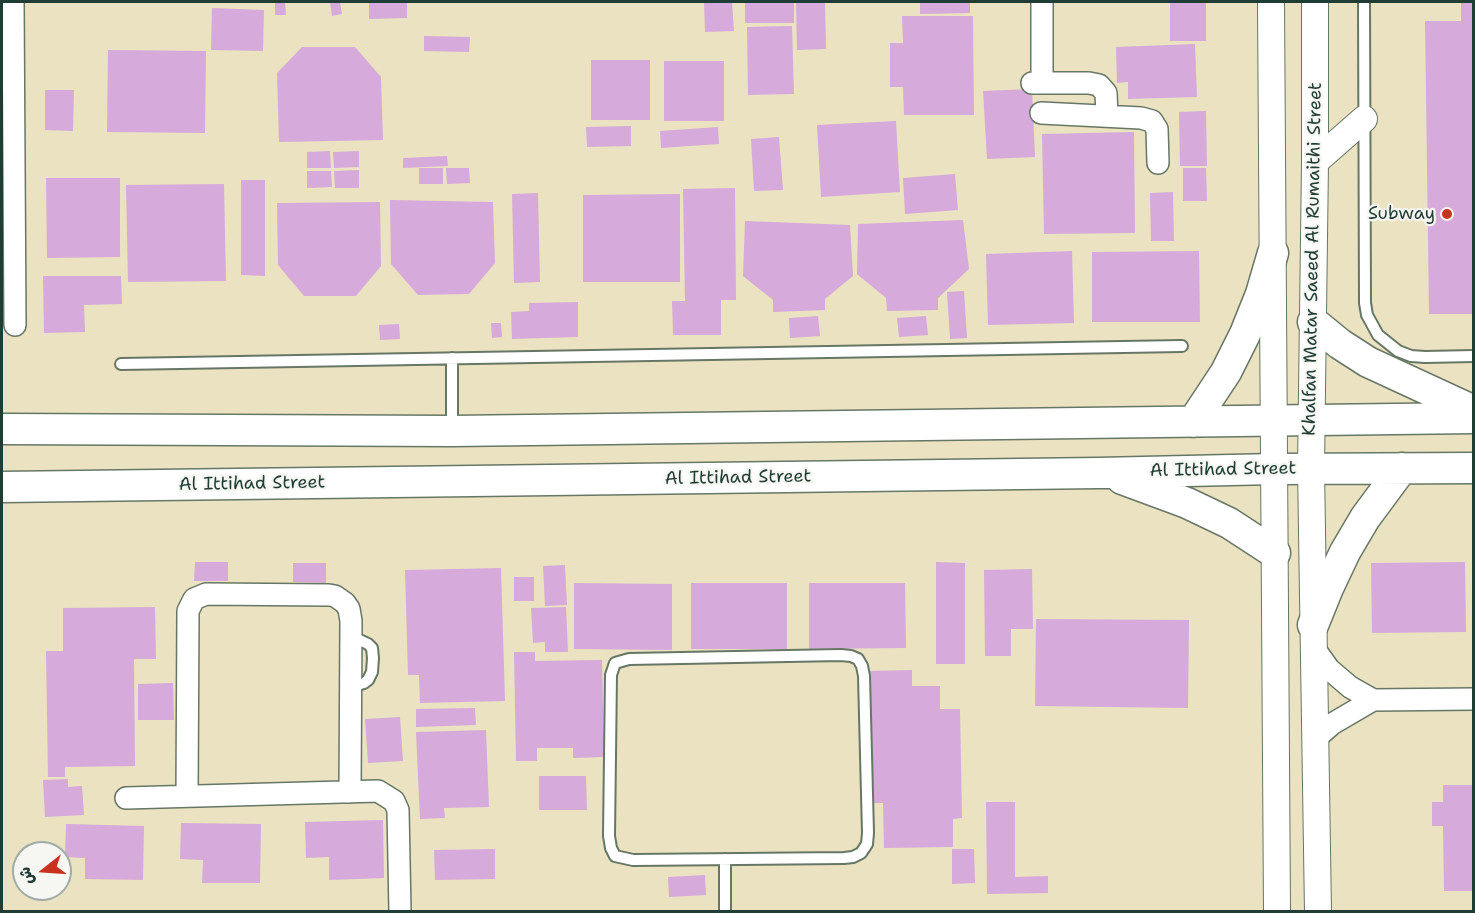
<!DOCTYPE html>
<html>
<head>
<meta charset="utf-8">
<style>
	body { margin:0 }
	#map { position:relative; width:1475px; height:913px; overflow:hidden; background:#eae2c0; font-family:"Shantell Sans","Playpen Sans Arabic",sans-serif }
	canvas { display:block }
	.frame { position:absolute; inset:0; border:3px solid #1f3d34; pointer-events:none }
	.north { position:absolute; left:12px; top:841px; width:60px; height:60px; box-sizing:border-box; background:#f6f6f2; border:2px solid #a0aca6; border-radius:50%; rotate:253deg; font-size:16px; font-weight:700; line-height:24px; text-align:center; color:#1f3d34 }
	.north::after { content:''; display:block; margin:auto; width:21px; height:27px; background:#c8321e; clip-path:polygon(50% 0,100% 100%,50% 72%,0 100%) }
</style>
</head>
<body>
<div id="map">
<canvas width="1475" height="913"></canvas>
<div class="frame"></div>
<div class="north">ش</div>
</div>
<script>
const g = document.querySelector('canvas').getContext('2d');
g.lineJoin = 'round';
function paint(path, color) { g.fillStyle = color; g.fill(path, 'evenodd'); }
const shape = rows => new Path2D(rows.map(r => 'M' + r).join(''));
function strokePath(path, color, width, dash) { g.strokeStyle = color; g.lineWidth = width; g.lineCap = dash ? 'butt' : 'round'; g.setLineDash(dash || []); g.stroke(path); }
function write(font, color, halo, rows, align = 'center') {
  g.font = font + ' "Shantell Sans",sans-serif'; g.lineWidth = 4.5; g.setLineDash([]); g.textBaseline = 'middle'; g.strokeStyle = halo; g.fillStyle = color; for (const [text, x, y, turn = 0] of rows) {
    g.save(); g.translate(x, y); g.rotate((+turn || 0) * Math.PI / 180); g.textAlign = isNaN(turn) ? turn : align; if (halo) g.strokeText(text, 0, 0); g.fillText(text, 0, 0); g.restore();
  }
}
paint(shape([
	[275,2,285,2,286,15,275,15],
	[330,2,340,2,342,14,332,16],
	[369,2,407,2,407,18,369,19],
	[732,2,734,31,705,32,704,3],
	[745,2,794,2,794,23,745,23],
	[796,2,825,2,826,49,797,50],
	[920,2,970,2,970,13,920,14],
	[1170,2,1206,2,1206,41,1170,41],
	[1461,2,1474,2,1474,314,1429,314,1425,21,1461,21],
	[212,8,264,10,263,51,211,50],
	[902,16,973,16,974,115,904,115,903,87,890,87,890,43,903,43],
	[792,26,794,94,748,95,747,27],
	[424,36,470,37,469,52,424,51],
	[1195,44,1197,97,1128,99,1128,82,1117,83,1116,47],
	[302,47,355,47,381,77,383,140,279,142,277,73],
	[108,50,206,51,205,133,107,132],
	[591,60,650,60,650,120,591,120],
	[664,61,724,61,724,121,664,121],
	[1032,89,1035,157,987,159,983,91],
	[45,90,74,90,73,131,45,130],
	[1206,111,1207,166,1180,166,1179,112],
	[896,121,900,192,821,197,817,125],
	[631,126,631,146,587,147,586,127],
	[718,127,719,144,661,148,660,131],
	[1134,132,1135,233,1044,234,1042,134],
	[779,137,783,190,754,191,751,139],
	[330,151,331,168,307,168,307,152],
	[359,151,359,167,334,168,333,152],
	[447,156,448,166,403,168,403,158],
	[419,168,443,168,443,184,419,184],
	[446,168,469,168,470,183,447,184],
	[1183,168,1206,168,1207,201,1183,201],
	[359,170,359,188,335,188,334,171],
	[307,171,331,171,332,187,307,188],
	[955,174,958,210,905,214,903,178],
	[46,178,120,178,120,257,47,258],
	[241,180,265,180,265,276,241,275],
	[224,184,226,281,128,282,126,185],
	[735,188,736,300,721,300,721,335,673,335,672,301,685,301,683,189],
	[1173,192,1174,241,1151,241,1150,193],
	[538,193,540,282,514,283,512,194],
	[680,194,680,282,583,282,583,195],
	[390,200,493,202,495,263,469,294,418,295,391,264],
	[380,202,381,266,356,296,304,296,278,265,277,203],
	[963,220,969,269,938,298,938,310,887,311,886,298,857,274,858,224],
	[745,221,850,225,853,276,825,299,825,310,773,312,773,300,743,276],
	[1072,251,1074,323,988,325,986,254],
	[1199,251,1200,322,1092,322,1092,252],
	[43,276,121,276,122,304,84,305,85,332,44,333],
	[964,291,967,338,950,339,947,292],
	[578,302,578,337,512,339,511,312,529,311,529,303],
	[818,316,820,336,790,338,789,318],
	[926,316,928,335,899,337,897,318],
	[491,323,501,323,502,337,492,338],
	[399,324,400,339,380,340,379,325],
	[195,562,228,562,228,581,194,581],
	[936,562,965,563,965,664,936,664],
	[1465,562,1466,632,1372,633,1371,563],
	[293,563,326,563,326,583,293,582],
	[565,565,567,605,545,606,543,566],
	[501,568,505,701,420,703,419,675,408,675,405,570],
	[1032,569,1033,629,1011,629,1011,656,985,656,984,570],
	[514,577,534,577,534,601,514,601],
	[574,583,672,584,672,650,574,649],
	[691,583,787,583,787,649,691,649],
	[809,583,905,583,906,648,809,649],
	[155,607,156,659,134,659,135,766,65,767,65,777,48,777,46,651,63,651,63,608],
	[566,607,568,652,545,652,545,642,533,643,531,608],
	[1036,619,1189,620,1188,708,1035,706],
	[514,652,535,652,535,661,602,660,604,757,573,758,573,748,537,748,537,761,516,761],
	[912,670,912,686,940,686,940,709,960,709,962,818,953,819,953,847,884,848,883,803,872,803,869,671],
	[173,683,174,720,138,720,138,684],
	[475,708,476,725,416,727,416,709],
	[400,717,403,761,368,763,365,719],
	[486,730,489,807,444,808,445,818,420,819,416,732],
	[539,776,586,776,587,810,539,810],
	[68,779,68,787,82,786,84,815,45,817,43,780],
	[1443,785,1474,785,1474,891,1444,891,1443,826,1432,826,1432,802,1443,802],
	[986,802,1015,802,1015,877,1048,876,1048,893,987,894],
	[383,820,384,878,329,880,329,857,306,858,305,822],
	[181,823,261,824,260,883,202,883,203,860,180,859],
	[66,824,144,826,143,880,85,879,85,858,65,857],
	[495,849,495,879,435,880,434,850],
	[952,849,974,849,975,883,952,884],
	[705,875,706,895,669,897,668,877]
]), '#d6aada');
const service = shape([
	[1364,2,1365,303,1367,315,1378,335,1398,351,1411,356,1425,357,1474,356],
	[452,358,452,430],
	[121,364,1182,346],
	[841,655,851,656,858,659,862,666,864,676,868,833,867,844,861,853,853,857,844,858,633,860,615,856,611,848,609,836,611,675,615,663,629,659,841,655],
	[350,687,364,683,368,680,372,672,373,658,372,648,368,644,351,636],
	[725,859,725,912]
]);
const minor = shape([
	[13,2,15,325],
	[1042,2,1042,83],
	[1032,83,1089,83,1099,85,1106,93,1107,116],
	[1041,113,1141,118,1152,121,1157,129,1158,163],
	[1314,648,1329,669,1350,687,1373,700],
	[1315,739,1332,724,1373,700,1474,699],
	[187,796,188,611,194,599,206,594,329,595,335,596,345,603,349,609,351,621,350,792],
	[126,798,378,791,394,801,398,810,400,912]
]);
const tertiary = shape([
	[1271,2,1277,912],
	[1315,2,1315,162,1311,468,1318,912],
	[1315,162,1364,119]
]);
const secondary = shape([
	[1313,322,1340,344,1368,362,1474,411],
	[1193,422,1226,372,1245,334,1261,294,1273,253],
	[2,429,452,431,1474,418],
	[1122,479,1187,503,1229,523,1275,553],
	[2,487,1099,473,1275,469,1474,468],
	[1313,625,1328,588,1345,552,1365,518,1402,468]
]);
strokePath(service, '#667765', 14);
strokePath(minor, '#667765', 24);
strokePath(tertiary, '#667765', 28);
strokePath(secondary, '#667765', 33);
strokePath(service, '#fff', 10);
strokePath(minor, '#fff', 21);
strokePath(tertiary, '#fff', 26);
strokePath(secondary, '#fff', 30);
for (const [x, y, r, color] of [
	[1447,214,6,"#c8321e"]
]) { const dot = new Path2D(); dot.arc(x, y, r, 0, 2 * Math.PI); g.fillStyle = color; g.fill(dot); strokePath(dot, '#f6f6f2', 2); }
write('18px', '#1f3d34', '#f6f6f2', [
	["Subway",1435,214]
], 'right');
write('18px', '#1f3d34', '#f6f6f2', [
	["Khalfan Matar Saeed Al Rumaithi Street",1313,259,-89],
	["Al Ittihad Street",1223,470,-1],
	["Al Ittihad Street",738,478,-1],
	["Al Ittihad Street",252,484,-1]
]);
</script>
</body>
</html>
